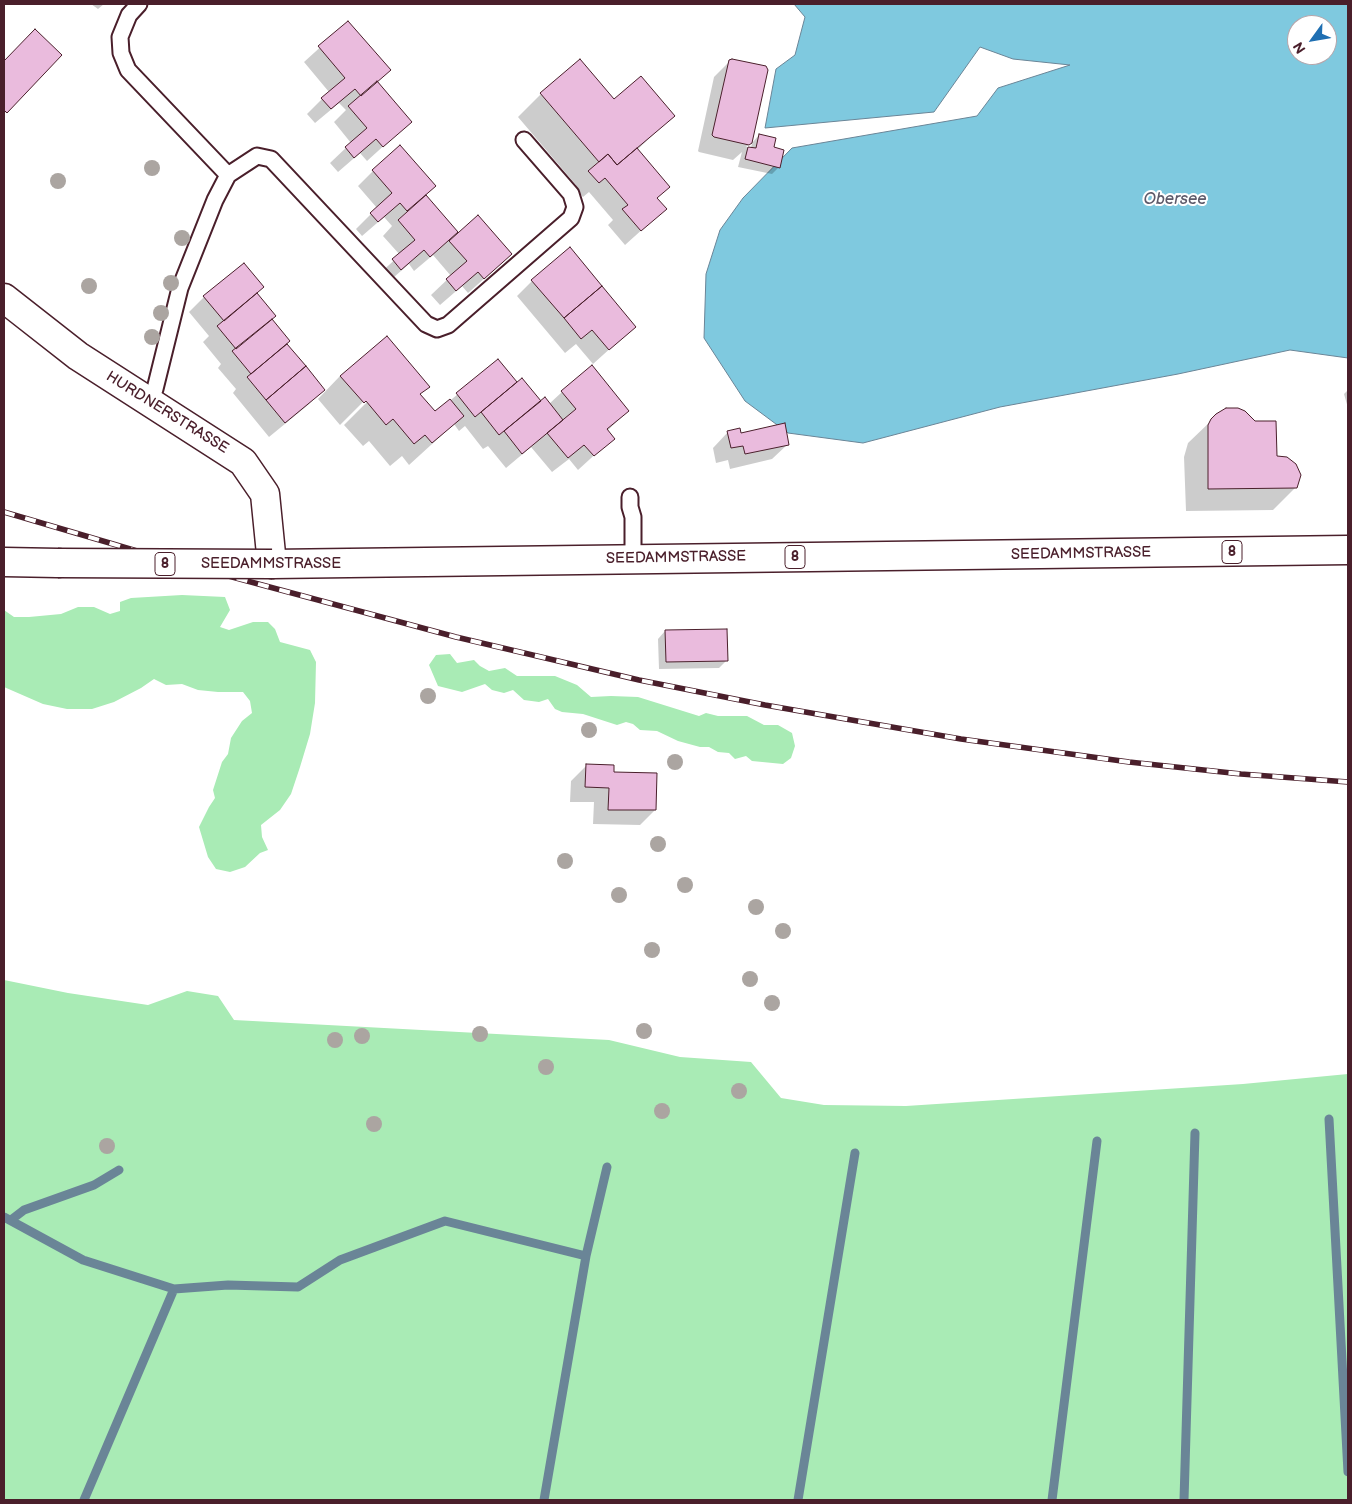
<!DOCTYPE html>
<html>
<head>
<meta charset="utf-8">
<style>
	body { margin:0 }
	#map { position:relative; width:1352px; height:1504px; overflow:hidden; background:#fff; font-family:"Balsamiq Sans",sans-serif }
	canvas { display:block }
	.frame { position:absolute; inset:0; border:5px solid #4a1f2b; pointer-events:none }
	.north { position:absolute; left:1287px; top:15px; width:50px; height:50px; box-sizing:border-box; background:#fff; border:1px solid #b7a5aa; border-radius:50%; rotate:238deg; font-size:14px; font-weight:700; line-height:20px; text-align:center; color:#4a1f2b }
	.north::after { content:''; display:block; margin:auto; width:18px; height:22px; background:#1f6fb2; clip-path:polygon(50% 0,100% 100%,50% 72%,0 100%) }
</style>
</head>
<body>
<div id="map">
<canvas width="1352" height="1504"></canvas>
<div class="frame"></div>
<div class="north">N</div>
</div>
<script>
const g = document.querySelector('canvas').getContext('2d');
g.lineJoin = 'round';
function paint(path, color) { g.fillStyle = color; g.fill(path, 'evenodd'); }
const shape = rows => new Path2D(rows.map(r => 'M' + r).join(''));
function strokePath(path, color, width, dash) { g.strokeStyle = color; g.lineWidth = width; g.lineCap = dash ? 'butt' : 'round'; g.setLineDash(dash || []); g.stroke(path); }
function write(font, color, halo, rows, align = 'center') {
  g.font = font + ' "Balsamiq Sans",sans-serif'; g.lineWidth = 4; g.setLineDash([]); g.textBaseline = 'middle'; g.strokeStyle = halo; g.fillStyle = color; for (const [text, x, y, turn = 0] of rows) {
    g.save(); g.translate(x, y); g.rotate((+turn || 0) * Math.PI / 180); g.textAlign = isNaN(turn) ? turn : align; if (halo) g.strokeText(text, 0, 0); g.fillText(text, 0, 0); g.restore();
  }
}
paint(shape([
	[182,595,225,597,230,610,220,627,229,630,253,622,268,622,275,629,280,642,310,650,316,662,315,703,310,734,300,767,291,794,280,810,261,825,262,837,268,850,260,853,245,867,230,872,216,869,208,857,199,827,209,807,215,798,213,790,222,762,228,754,231,738,242,721,252,713,250,701,243,692,218,692,198,690,182,684,166,685,154,679,141,688,114,702,92,709,67,709,43,704,4,687,4,610,14,617,29,617,61,614,78,607,94,607,110,614,120,611,120,602,131,598],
	[450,654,457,663,474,660,480,666,489,671,505,668,517,676,555,676,577,685,591,697,611,696,638,697,699,716,706,713,718,716,747,716,764,725,778,725,792,733,795,746,791,758,783,764,752,761,746,756,735,759,729,753,718,752,709,747,700,747,678,741,657,731,640,730,633,724,626,722,617,725,583,714,562,712,555,709,548,699,539,702,524,700,513,690,504,693,492,690,485,684,462,692,438,686,429,665,436,655],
	[4,980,68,993,148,1005,187,991,218,996,234,1020,609,1040,680,1057,751,1062,781,1098,824,1105,906,1106,1243,1084,1348,1074,1348,1500,4,1500]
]), '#a9ebb5');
const water = shape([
	[794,4,1348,4,1348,358,1290,350,1178,374,1000,407,863,443,788,433,745,401,704,338,706,274,720,230,743,198,792,148,977,116,998,88,1070,65,1013,59,980,47,934,112,765,128,776,69,795,55,805,17,794,4],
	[1297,25,1327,25,1327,55,1297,55,1297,25]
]);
paint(water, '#7fc9df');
strokePath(water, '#6a8597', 1);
paint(shape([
	[91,4,104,4,98,9],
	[348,22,377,82,410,122,367,161,360,153,338,172,330,163,351,143,334,122,346,110,339,103,315,123,307,114,329,92,304,62],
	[35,31,60,55,4,114,4,62],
	[580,61,614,101,673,116,637,150,668,187,656,199,665,209,625,245,608,225,613,220,589,192,583,197,574,187,576,185,518,117,541,94],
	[730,61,751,143,746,147,751,148,752,143,759,135,773,148,779,167,772,174,738,167,742,152,733,160,699,152,698,151,714,77],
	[373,171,425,195,458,234,495,269,468,293,462,286,440,305,431,295,451,276,433,255,414,271,409,264,386,284,378,275,400,255,383,236,392,226,384,217,362,236,356,229,377,208,358,186],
	[244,265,256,294,274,316,270,319,285,344,323,389,308,405,269,437,233,393,236,389,218,368,221,364,203,342,209,336,189,312,204,297],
	[532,281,634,327,593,364,576,344,565,353,517,296],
	[498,361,517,384,541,402,549,404,562,392,628,411,607,431,613,438,578,470,569,459,552,472,531,447,506,468,488,446,483,449,465,426,459,431,454,424,409,465,402,456,390,466,369,441,363,446,344,425,369,400,367,398,340,425,318,399,340,376,428,386,419,395,435,413],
	[1348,390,1348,408,1344,394],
	[1212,420,1276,457,1292,461,1295,464,1296,487,1273,510,1186,511,1184,457,1188,443],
	[728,432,740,434,788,444,772,459,730,469,728,460,716,463,713,448],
	[665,631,726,661,719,668,659,669,658,639],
	[586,766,613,773,655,810,640,825,593,824,594,802,570,802,571,781]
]), '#0003');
strokePath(shape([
	[1329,1119,1348,1472],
	[4,1217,83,1260,174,1289,228,1285,298,1287,340,1260,445,1221,586,1256],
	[11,1220,24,1210,94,1185,119,1170],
	[84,1500,174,1289],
	[544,1500,586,1256,607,1167],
	[798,1500,855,1153],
	[1052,1500,1097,1141],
	[1184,1500,1195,1133]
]), '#6a8597', 9);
const building = shape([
	[348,21,391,70,361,96,355,89,331,109,321,98,345,78,318,46,348,21],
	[35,29,62,55,7,113,4,110,4,61,35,29],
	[580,59,614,99,641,76,675,116,617,165,608,154,599,162,540,93,580,59],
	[732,59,766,66,768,70,752,143,749,145,714,137,712,135,729,60,732,59],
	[377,81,412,122,383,147,376,139,354,158,345,147,367,128,348,106,377,81],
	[759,134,776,138,774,147,784,150,780,168,745,159,748,147,756,148,759,134],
	[400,145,436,186,407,211,400,203,378,222,370,213,392,193,372,170,400,145],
	[637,148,670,187,657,198,667,209,641,231,622,209,628,205,605,178,599,183,588,171,608,154,617,165,637,148],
	[426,195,458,232,430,257,424,250,401,270,392,259,415,240,398,220,426,195],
	[478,215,512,254,484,279,478,272,456,291,446,279,467,261,449,241,478,215],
	[570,247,602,286,564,318,531,280,570,247],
	[244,263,264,287,224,321,203,296,244,263],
	[602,286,636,327,609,350,592,330,581,339,564,318,602,286],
	[257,293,276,316,236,349,217,326,257,293],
	[272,319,290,341,251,374,232,351,272,319],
	[387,336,430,387,420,394,435,411,450,399,464,416,432,443,425,435,414,444,393,419,386,425,366,401,364,403,340,376,387,336],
	[287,344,306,366,266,400,247,377,287,344],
	[498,359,517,382,475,417,456,393,498,359],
	[592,365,629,411,607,429,615,439,594,456,584,445,568,458,547,433,576,409,561,391,592,365],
	[306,366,325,390,285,423,266,400,306,366],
	[522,378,541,401,499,435,481,412,522,378],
	[545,397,563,420,522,454,504,431,545,397],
	[1226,408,1238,408,1245,411,1255,421,1276,421,1277,456,1287,457,1296,464,1301,475,1297,488,1208,489,1208,425,1211,419,1216,414,1226,408],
	[785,423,789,445,745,454,743,446,731,448,727,431,740,428,741,433,785,423],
	[727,629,728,661,666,662,665,630,727,629],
	[586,764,614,765,614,772,657,773,656,810,608,810,609,788,585,787,586,764]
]);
paint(building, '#eabbdd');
strokePath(building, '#4a1f2b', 1);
const lane = shape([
	[139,4,129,15,120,37,121,53,128,70,228,175],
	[149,402,155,389,180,288,215,200,228,175,257,156,271,159,426,324,437,329,448,325,571,218,575,207,571,194,524,140],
	[630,497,630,507,633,517,633,558]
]);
const street = shape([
	[4,298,78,356,243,462,265,494,272,564]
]);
const primary = shape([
	[4,562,58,563],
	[272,564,1348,550]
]);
strokePath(lane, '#4a1f2b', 19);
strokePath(street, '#4a1f2b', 31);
strokePath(primary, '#4a1f2b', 31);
strokePath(lane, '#fff', 15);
strokePath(street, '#fff', 28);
strokePath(primary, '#fff', 28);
const rail = shape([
	[4,512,154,556,456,637,639,680,765,705,961,739,1129,762,1241,774,1348,782]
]);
strokePath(rail, '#4a1f2b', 5.5);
strokePath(rail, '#fff', 4, [11]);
const primaryBridge = shape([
	[58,563,272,564]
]);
strokePath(primaryBridge, '#4a1f2b', 31, []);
strokePath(primaryBridge, '#fff', 28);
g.fillStyle = '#aba5a1';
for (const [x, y] of [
	[152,168],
	[58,181],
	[182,238],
	[171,283],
	[89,286],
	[161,313],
	[152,337],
	[428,696],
	[589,730],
	[675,762],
	[658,844],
	[565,861],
	[685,885],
	[619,895],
	[756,907],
	[783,931],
	[652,950],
	[750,979],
	[772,1003],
	[644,1031],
	[480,1034],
	[362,1036],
	[335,1040],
	[546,1067],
	[739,1091],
	[662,1111],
	[374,1124],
	[107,1146]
]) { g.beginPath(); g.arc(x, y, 8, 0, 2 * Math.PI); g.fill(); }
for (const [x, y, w] of [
	[1232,552,20],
	[795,557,20],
	[165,564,20]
]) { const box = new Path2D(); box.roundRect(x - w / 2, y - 11.5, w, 23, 4); g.fillStyle = '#fff'; g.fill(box); strokePath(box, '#4a1f2b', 1); }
write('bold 14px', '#4a1f2b', null, [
	["8",1232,552],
	["8",795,557],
	["8",165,564]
]);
write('15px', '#4a1f2b', '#fff', [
	["HURDNERSTRASSE",167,413,32],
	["SEEDAMMSTRASSE",1081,554,-1],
	["SEEDAMMSTRASSE",676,558,-1],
	["SEEDAMMSTRASSE",271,564]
]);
write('italic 16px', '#5d5a6a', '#fff', [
	["Obersee",1175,200]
]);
</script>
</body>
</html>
